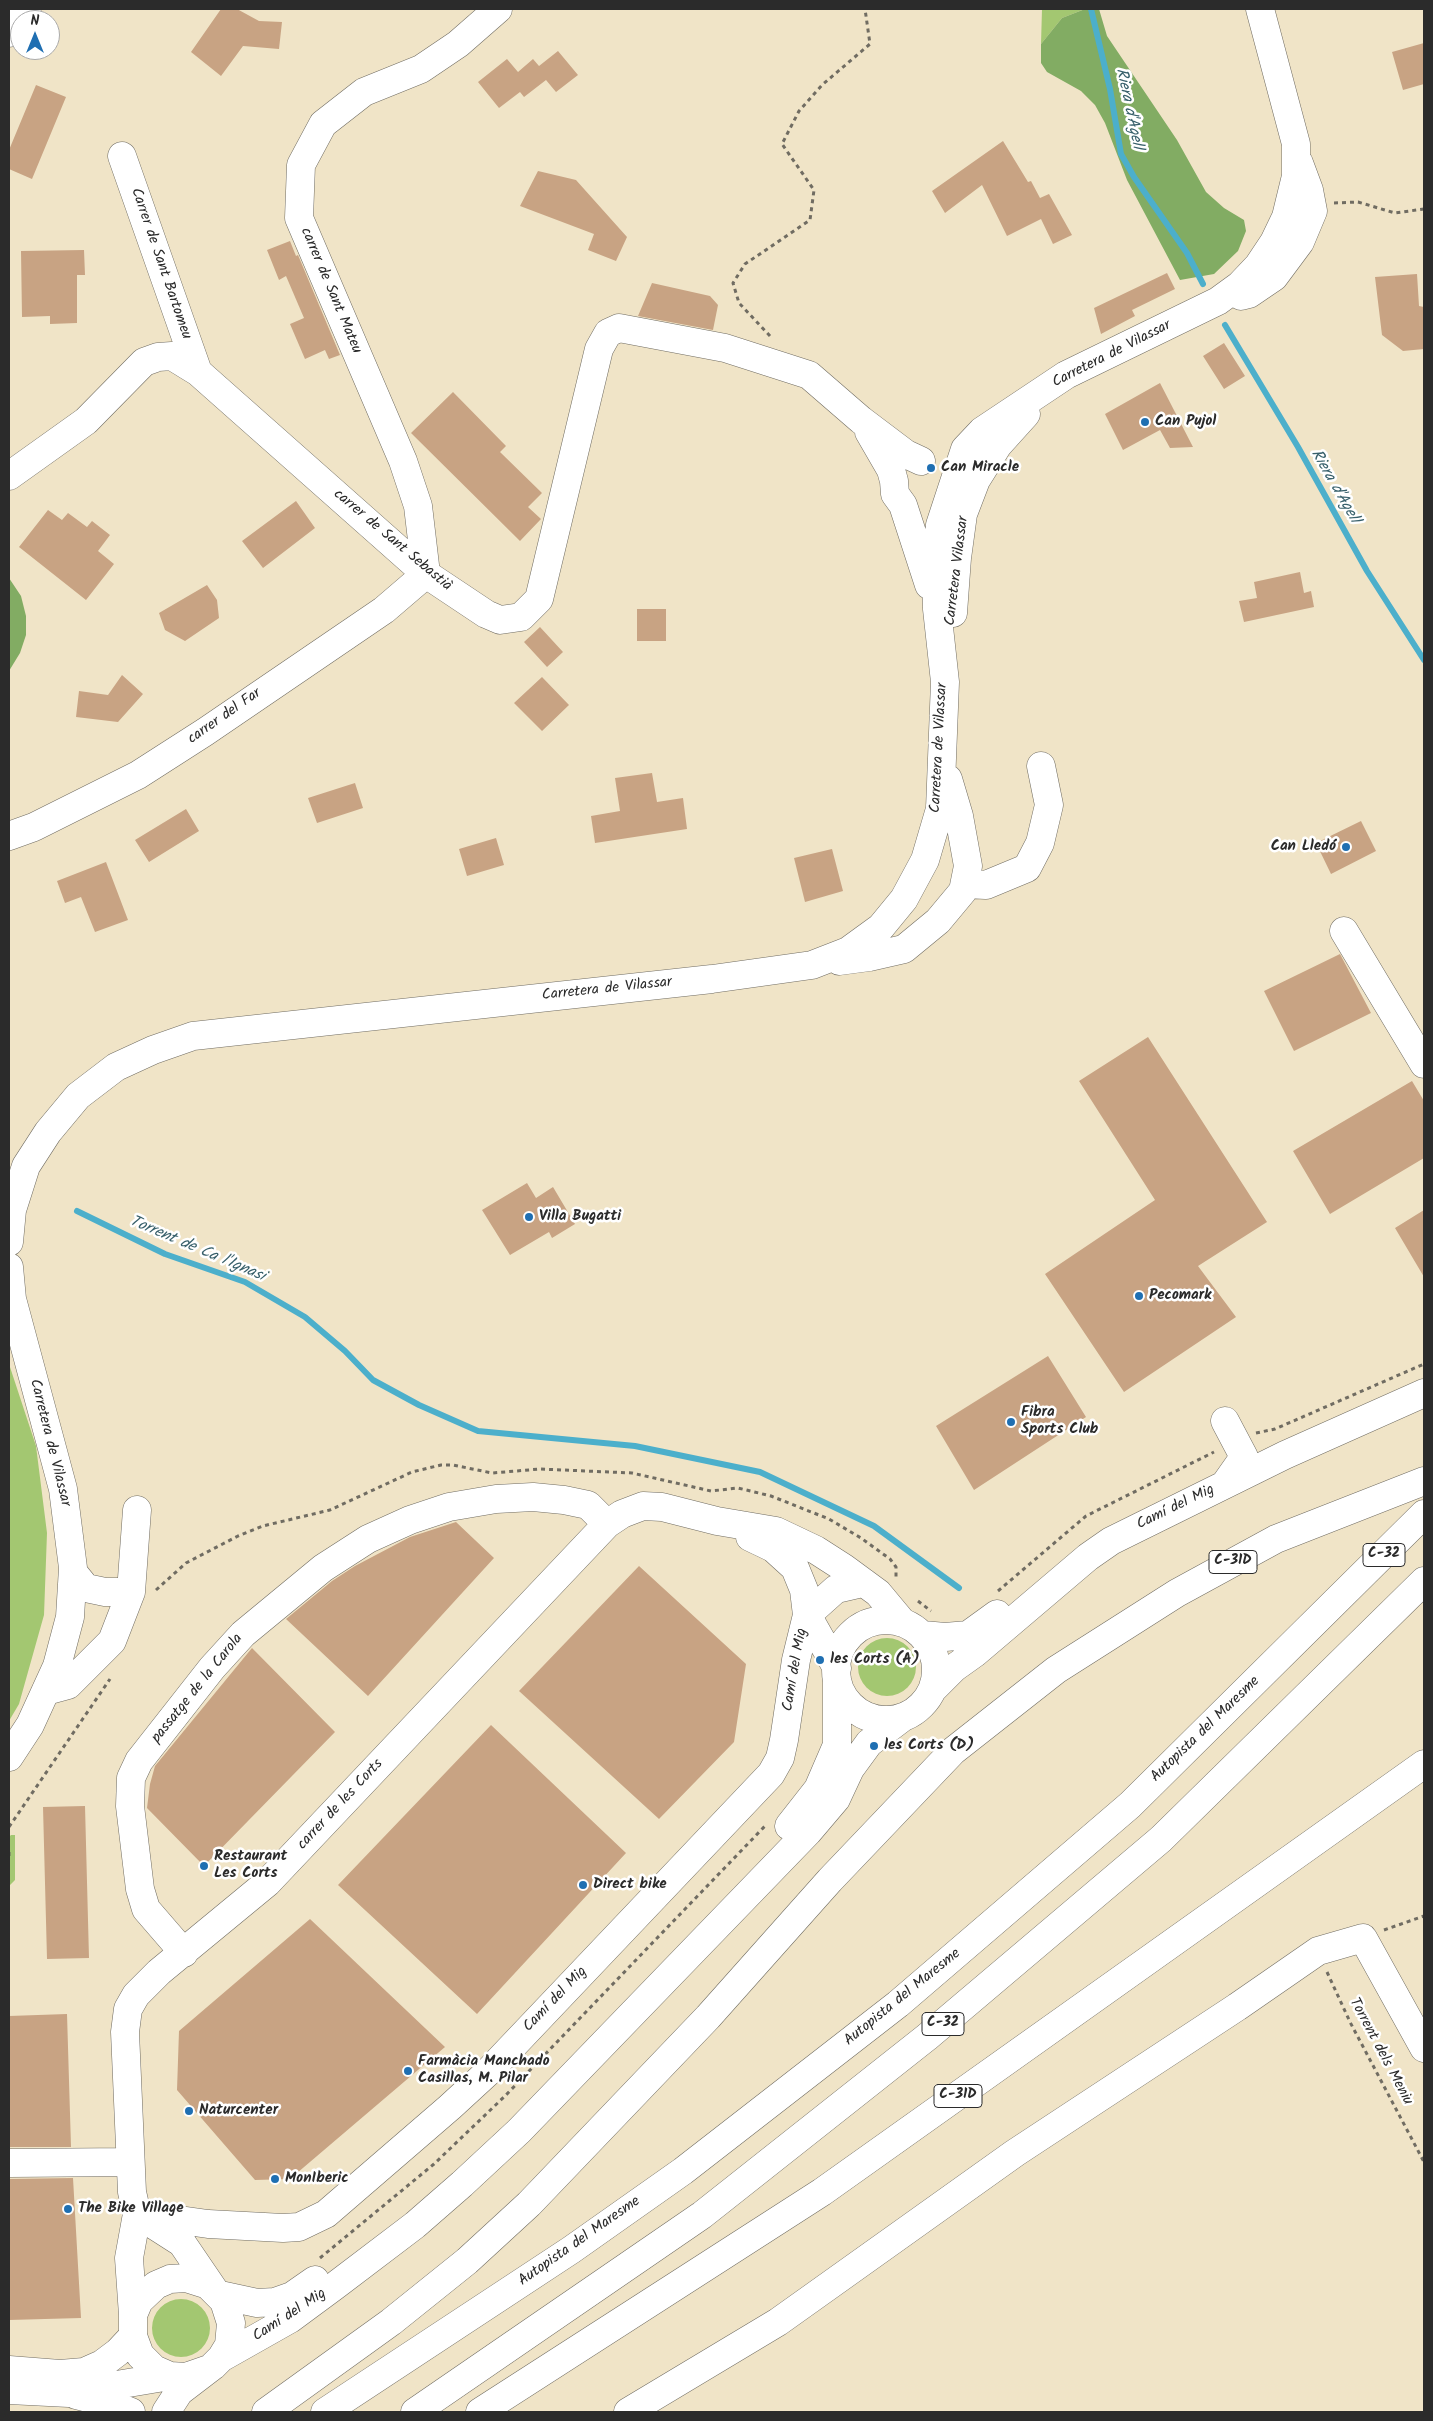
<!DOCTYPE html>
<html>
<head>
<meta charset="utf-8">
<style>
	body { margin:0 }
	#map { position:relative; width:1433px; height:2421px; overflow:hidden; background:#f0e4c7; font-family:Kalam,sans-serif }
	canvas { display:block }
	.frame { position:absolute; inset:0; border:10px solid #2b2b2b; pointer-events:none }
	.north { position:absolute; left:10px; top:10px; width:50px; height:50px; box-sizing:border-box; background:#fff; border:1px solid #aaa; border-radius:50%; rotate:0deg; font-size:14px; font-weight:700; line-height:20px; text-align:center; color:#2b2b2b }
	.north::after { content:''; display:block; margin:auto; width:18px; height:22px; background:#1f6fb2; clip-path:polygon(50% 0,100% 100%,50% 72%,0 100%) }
</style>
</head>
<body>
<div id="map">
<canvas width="1433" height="2421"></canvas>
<div class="frame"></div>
<div class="north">N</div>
</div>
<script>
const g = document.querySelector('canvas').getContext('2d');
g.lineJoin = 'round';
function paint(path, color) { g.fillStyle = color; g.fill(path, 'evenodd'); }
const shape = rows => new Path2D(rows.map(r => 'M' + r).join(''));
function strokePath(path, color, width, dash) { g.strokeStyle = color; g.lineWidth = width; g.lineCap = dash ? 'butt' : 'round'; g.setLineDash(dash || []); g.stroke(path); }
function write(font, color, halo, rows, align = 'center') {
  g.font = font + ' Kalam,sans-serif'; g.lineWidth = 5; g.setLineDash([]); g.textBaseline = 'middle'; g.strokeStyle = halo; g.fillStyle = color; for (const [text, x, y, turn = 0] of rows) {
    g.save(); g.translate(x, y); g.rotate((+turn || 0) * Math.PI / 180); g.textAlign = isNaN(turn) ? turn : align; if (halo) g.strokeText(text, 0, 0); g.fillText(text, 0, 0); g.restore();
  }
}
paint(shape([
	[1042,9,1085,9,1062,18,1041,44],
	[9,1364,36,1446,47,1533,44,1615,19,1704,9,1721],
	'858 1667a29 29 0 1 1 58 0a29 29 0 1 1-58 0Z',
	[11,1835,15,1835,15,1880,9,1886,9,1837],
	'152 2328a29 29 0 1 1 58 0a29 29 0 1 1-58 0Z'
]), '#a3c771');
paint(shape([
	[1085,9,1099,9,1107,36,1177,140,1206,192,1224,208,1244,220,1246,231,1238,251,1214,274,1180,280,1127,180,1105,123,1095,105,1081,91,1047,72,1041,63,1041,44,1062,18],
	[9,578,21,596,26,616,26,635,20,653,9,671]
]), '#82ac63');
strokePath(shape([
	[1091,9,1110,89,1121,154,1134,177,1187,253,1203,284],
	[1225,325,1298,447,1367,571,1424,660],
	[77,1211,165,1254,245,1282,305,1317,345,1351,373,1380,419,1405,478,1431,635,1446,760,1472,874,1526,959,1588]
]), '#4cafcb', 6);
paint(shape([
	[221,9,237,9,259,21,282,22,279,49,243,46,221,76,191,52],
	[1424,43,1424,84,1403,90,1392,52],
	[558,51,578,75,556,92,546,80,524,97,520,92,499,108,478,82,507,59,518,72,533,59,539,66],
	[36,85,66,97,32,179,9,169,9,150],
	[1003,141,1028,182,1031,181,1040,198,1049,194,1072,235,1053,244,1041,219,1007,236,982,185,945,213,932,191],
	[538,171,576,180,627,237,616,261,588,250,594,234,520,206],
	[290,241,296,256,298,255,340,355,329,359,325,350,305,359,290,324,304,318,286,276,279,280,267,250],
	[84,250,85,275,77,275,77,323,50,324,50,316,22,317,21,251],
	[1167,273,1175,289,1132,310,1135,316,1101,334,1094,308],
	[1417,274,1419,306,1424,307,1424,349,1403,351,1382,335,1375,277],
	[652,283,710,296,718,305,713,330,638,316],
	[1224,343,1245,376,1224,389,1203,356],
	[1160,383,1193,447,1170,448,1160,430,1123,450,1105,414],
	[453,392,506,446,500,452,542,493,528,507,541,519,520,541,411,433],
	[296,501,315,528,263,568,242,541],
	[48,510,62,520,68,513,87,527,92,521,110,535,98,551,114,564,86,600,19,547],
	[1300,572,1304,593,1311,591,1314,607,1244,622,1239,601,1257,598,1254,582],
	[207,585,217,600,219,618,185,641,165,630,159,613],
	[637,609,666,609,666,641,637,641],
	[540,627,563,652,547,667,524,642],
	[122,675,143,694,118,722,76,717,79,691,108,695],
	[542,677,569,705,542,731,514,703],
	[652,773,657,802,683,798,687,829,595,843,591,816,620,811,615,778],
	[355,783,363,808,317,823,308,798],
	[186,809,199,831,149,862,135,840],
	[1361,821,1376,851,1331,874,1316,843],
	[496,838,504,865,467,876,459,849],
	[832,849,843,891,805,902,794,858],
	[106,862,128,920,95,932,81,897,65,903,57,881],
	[1340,954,1371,1013,1294,1051,1264,991],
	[1148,1037,1267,1222,1198,1266,1236,1317,1124,1392,1045,1274,1155,1200,1079,1081],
	[1412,1081,1424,1101,1424,1158,1330,1214,1293,1151],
	[527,1183,536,1198,553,1187,575,1224,552,1238,549,1232,510,1255,482,1210],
	[1424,1210,1424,1277,1395,1228],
	[1048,1356,1086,1417,974,1490,936,1426],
	[456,1522,494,1558,368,1696,286,1619,332,1581,355,1566,410,1537],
	[639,1566,746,1664,734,1742,659,1819,519,1691],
	[252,1648,335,1732,204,1866,147,1808,150,1784,155,1766],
	[491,1725,626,1853,477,2014,338,1885],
	[85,1806,89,1958,47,1959,43,1807],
	[310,1919,445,2047,290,2179,255,2180,177,2090,179,2031],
	[67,2014,71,2147,9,2147,9,2016],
	[73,2178,81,2318,9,2320,9,2179]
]), '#c8a383');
const minor = shape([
	[9,33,27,9],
	[122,156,198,372],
	[1241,296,1249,294,1274,277,1300,242,1313,211,1309,190,1299,163],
	[869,432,891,470,894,481,895,494,903,505,929,585],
	[9,476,86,421,144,362,158,357,172,356,198,372,426,574,486,614,500,620,521,617,539,599,599,349,608,333,619,328,725,348,809,375,861,420,906,454,921,461],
	[953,613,957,558,963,514,976,480,998,445,1026,414],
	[9,836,34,827,138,775,205,732,384,610,426,574,418,506,403,461,299,218,301,165,323,124,364,92,421,69,458,44,498,9],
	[965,884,986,885,1027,868,1040,843,1049,805,1041,766],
	[1344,931,1424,1064],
	[839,961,869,957,904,949,938,921,963,891,968,866,959,816,948,779],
	[9,1242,12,1210,26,1166,48,1132,78,1096,116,1067,153,1050,193,1036,712,979,812,965,848,951,881,927,904,899,925,860,940,809,945,682,937,609,936,563,940,525,965,449,982,431,1066,375,1218,301,1240,285,1258,266,1274,242,1286,217,1296,176,1296,144,1260,9],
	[9,1267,12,1299,63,1489,73,1568,70,1617,57,1666,30,1725,9,1757],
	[1225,1484,1244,1457,1225,1421],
	[750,1537,773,1548,795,1568,804,1590,807,1615,837,1668],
	[73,1572,86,1588,105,1592,131,1592],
	[807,1615,836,1589,862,1583],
	'836 1670a50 50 0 1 1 100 0a50 50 0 1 1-100 0Z',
	[923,1635,945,1637,968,1635,997,1614],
	[933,1689,954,1668,975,1653,1088,1557,1111,1541,1285,1455,1424,1393],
	[46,1691,68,1685,112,1641,131,1592,137,1510],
	[789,1826,818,1789,837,1745,837,1679],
	[184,1953,146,1909,140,1889,130,1806,131,1778,139,1761,212,1668,243,1634,323,1568,368,1539,410,1520,449,1507,496,1499,533,1497,564,1500,588,1505,607,1524],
	[9,2163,130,2162],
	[137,2214,208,2224,283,2228,299,2227,326,2214,450,2107,487,2073,771,1774,780,1758,784,1740,796,1660,807,1615],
	[143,2218,182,2243,214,2290],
	[220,2295,257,2303,275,2302,292,2296,315,2280],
	[133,2315,129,2258,137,2214,132,2192,125,2032,128,2009,136,1995,159,1972,267,1883,607,1524,622,1514,643,1506,662,1507,717,1521,776,1531,816,1550,844,1568,878,1593,903,1623],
	[221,2358,290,2319,336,2285,415,2225,462,2184,519,2131,808,1832,836,1799,850,1769,869,1743,902,1718],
	[9,2370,60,2374,84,2372,102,2364,118,2352,133,2336],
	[9,2390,69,2393,170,2376],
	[76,2395,111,2404,131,2412],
	[166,2412,179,2392,213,2366,221,2358,229,2345,231,2323,224,2301,208,2285,186,2278,170,2279,156,2285,139,2301,133,2315,133,2336,140,2355,154,2369,170,2376,186,2377,209,2369],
	[628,2412,778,2322,1015,2153,1237,2007,1318,1951,1363,1938,1424,2048]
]);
const highway = shape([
	[266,2412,391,2322,467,2261,529,2204,708,2017,830,1880,953,1751,1056,1670,1177,1593,1276,1539,1424,1481],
	[325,2412,571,2250,683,2171,898,2004,1130,1805,1424,1514],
	[415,2412,702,2215,927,2037,1161,1839,1424,1581],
	[480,2412,822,2192,1424,1764]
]);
strokePath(minor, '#706c62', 29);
strokePath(highway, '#706c62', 29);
strokePath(shape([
	[1334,203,1358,202,1395,213,1424,209],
	[770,336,739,303,733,283,745,264,810,220,814,190,782,144,799,111,822,85,870,44,865,9],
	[1256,1433,1275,1429,1424,1364],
	[156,1590,186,1563,238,1536,263,1526,330,1510,412,1472,441,1465,453,1465,492,1473,540,1469,632,1473,711,1491,738,1488,771,1496,829,1519,861,1538,890,1559,896,1567,896,1578],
	[998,1591,1086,1516,1214,1452],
	[918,1601,931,1611],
	[9,1827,110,1679],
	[9,1852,9,1856],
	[1384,1930,1424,1916],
	[1327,1972,1350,2022,1424,2162],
	[320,2258,434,2164,505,2096,765,1826]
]), '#706c62', 3, [4, 4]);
strokePath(minor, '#fff', 28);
strokePath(highway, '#fff', 28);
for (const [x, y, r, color] of [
	[1145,422,5,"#1f6fb2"],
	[931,468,5,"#1f6fb2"],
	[1346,847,5,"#1f6fb2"],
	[529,1217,5,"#1f6fb2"],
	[1139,1296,5,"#1f6fb2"],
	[1011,1422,5,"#1f6fb2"],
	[820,1660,5,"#1f6fb2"],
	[874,1746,5,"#1f6fb2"],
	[204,1866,5,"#1f6fb2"],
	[583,1885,5,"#1f6fb2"],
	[408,2071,5,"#1f6fb2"],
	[189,2111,5,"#1f6fb2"],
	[275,2179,5,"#1f6fb2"],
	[68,2209,5,"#1f6fb2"]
]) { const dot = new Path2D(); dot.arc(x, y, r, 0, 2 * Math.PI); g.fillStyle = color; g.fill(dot); strokePath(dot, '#fff', 2); }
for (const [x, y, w] of [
	[1384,1555,42],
	[1233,1562,48],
	[943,2024,42],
	[958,2096,48]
]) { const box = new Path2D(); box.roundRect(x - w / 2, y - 11.5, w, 23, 4); g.fillStyle = '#fff'; g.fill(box); strokePath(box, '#2b2b2b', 1); }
write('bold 14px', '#2b2b2b', null, [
	["C-32",1384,1555],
	["C-31D",1233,1562],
	["C-32",943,2024],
	["C-31D",958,2096]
]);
write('15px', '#2b2b2b', '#fff', [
	["Carrer de Sant Bartomeu",160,264,71],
	["carrer de Sant Mateu",330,291,67],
	["Carretera de Vilassar",1112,355,-27],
	["carrer de Sant Sebastià",392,541,40],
	["Carretera Vilassar",958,571,-83],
	["carrer del Far",225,717,-35],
	["Carretera de Vilassar",940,748,-87],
	["Carretera de Vilassar",607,990,-6],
	["Carretera de Vilassar",49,1443,76],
	["Camí del Mig",1176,1508,-26],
	["Camí del Mig",796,1670,-80],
	["passatge de la Carola",198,1689,-51],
	["Autopista del Maresme",1206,1730,-44],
	["carrer de les Corts",341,1805,-47],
	["Autopista del Maresme",903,1998,-39],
	["Camí del Mig",556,2000,-46],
	["Torrent dels Meniu",1380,2052,62],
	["Autopista del Maresme",580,2242,-35],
	["Camí del Mig",290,2316,-33]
]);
write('bold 15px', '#2b2b2b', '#fff', [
	["Can Pujol",1155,422],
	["Can Miracle",941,468],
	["Can Lledó",1336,847,"right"],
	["Villa Bugatti",539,1217],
	["Pecomark",1149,1296],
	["Fibra",1021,1413],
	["Sports Club",1021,1430],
	["les Corts (A)",830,1660],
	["les Corts (D)",884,1746],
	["Restaurant",214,1857],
	["Les Corts",214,1874],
	["Direct bike",593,1885],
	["Farmàcia Manchado",418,2062],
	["Casillas, M. Pilar",418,2079],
	["Naturcenter",199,2111],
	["MonIberic",285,2179],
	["The Bike Village",78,2209]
], 'left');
write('italic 16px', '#38606b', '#fff', [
	["Riera d'Agell",1128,109,78],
	["Riera d'Agell",1334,487,60],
	["Torrent de Ca l'Ignasi",197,1250,23]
]);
</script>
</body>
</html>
